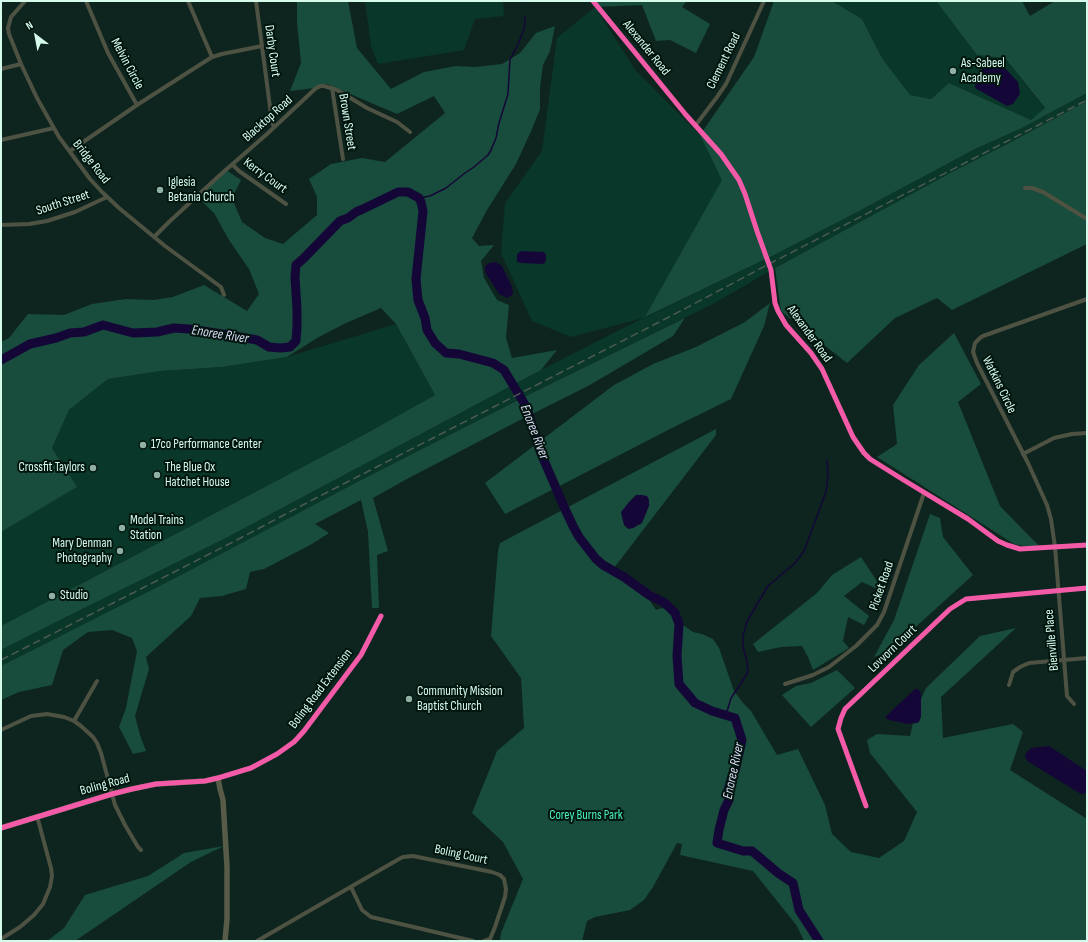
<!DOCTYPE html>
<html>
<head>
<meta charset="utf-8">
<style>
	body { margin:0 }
	#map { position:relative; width:1088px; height:942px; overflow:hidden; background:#0e251f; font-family:"Sofia Sans Condensed",sans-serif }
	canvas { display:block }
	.frame { position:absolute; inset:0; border:2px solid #d6fbec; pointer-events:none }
	.north { position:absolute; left:16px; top:16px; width:40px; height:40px; -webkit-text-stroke:3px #00150e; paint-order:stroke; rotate:328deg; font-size:11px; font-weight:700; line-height:16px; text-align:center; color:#d6fbec }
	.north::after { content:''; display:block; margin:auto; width:14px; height:18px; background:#d6fbec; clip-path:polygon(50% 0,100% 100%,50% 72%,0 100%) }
</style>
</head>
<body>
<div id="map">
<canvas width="1088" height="942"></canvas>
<div class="frame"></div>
<div class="north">N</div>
</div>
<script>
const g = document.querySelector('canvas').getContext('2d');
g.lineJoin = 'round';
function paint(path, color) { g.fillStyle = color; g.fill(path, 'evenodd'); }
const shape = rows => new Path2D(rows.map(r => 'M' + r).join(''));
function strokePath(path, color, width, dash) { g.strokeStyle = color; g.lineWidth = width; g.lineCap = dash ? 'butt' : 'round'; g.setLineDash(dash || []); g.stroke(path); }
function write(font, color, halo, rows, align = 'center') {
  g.font = font + ' "Sofia Sans Condensed",sans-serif'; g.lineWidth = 4; g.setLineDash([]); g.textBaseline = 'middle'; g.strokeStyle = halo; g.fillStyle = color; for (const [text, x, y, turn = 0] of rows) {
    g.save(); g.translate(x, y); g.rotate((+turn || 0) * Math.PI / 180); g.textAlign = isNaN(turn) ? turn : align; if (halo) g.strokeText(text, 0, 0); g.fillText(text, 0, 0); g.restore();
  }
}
paint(shape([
	[365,1,503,1,504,16,475,19,464,50,378,64,371,46],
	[832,1,936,1,977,55,1005,58,1045,109,1031,120,949,83,931,99,910,95,882,58,862,19],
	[595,7,636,71,700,135,723,180,646,317,774,255,844,219,975,149,1022,128,1087,93,1087,101,1011,142,952,172,775,268,713,304,532,393,359,481,177,577,1,666,1,650,52,624,224,539,541,370,643,318,571,337,532,321,501,253,505,203,542,151,557,38],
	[396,324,435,395,367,433,1,626,1,532,76,487,52,448,69,410,108,379,161,371,222,367,287,357]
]), '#09372a');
paint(shape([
	[297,1,348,1,357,48,391,89,424,72,456,66,475,67,502,64,520,53,536,33,555,26,550,51,543,65,540,87,540,109,532,129,516,164,487,210,472,238,479,246,494,245,481,261,484,278,497,300,509,305,506,338,512,358,557,350,541,370,224,539,52,624,1,650,1,626,367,433,435,395,396,324,381,308,346,323,317,338,287,357,222,367,161,371,108,379,69,410,52,448,77,487,1,532,1,342,9,338,28,314,64,315,92,304,126,299,154,300,173,297,204,285,247,311,259,294,249,269,229,240,214,213,198,198,226,170,241,180,232,198,242,222,265,238,283,244,317,215,317,197,309,179,331,164,362,158,385,162,445,113,434,96,397,114,327,84,315,88,290,91,301,63,297,23],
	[591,1,687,1,682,7,710,24,696,53,670,40,656,41,642,5,595,7],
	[774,1,832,1,862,19,882,58,910,95,931,99,949,83,1031,120,1045,108,1005,58,977,55,936,1,1022,1,1030,16,1055,1,1087,1,1087,93,1022,128,975,149,844,219,774,255,645,317,722,180,700,135,754,57],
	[1087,101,1087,244,952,310,937,298,895,318,847,363,781,311,775,268,952,172,1011,142],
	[770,303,764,326,731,399,674,427,505,514,485,483,614,385,653,364,696,347,745,322],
	[685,318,673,336,588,386,522,419,405,480,373,498,388,551,377,555,379,608,372,608,368,532,361,500,315,524,329,533,312,544,264,569,250,572,246,589,222,596,200,598,191,616,146,657,149,669,135,716,140,735,146,751,133,754,119,727,126,708,137,651,132,638,112,630,88,632,63,650,52,685,19,692,1,700,1,666,177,577,359,481,532,393],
	[954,333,981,384,958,402,1000,506,1043,550,1014,544,877,457,897,444,893,405,919,365],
	[716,429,716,435,614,568,631,583,650,601,656,610,662,608,674,614,683,625,693,632,702,634,713,639,719,648,734,691,743,703,751,711,777,755,798,749,825,805,832,834,851,852,879,858,904,841,917,812,870,753,867,740,877,734,910,736,916,710,926,688,980,636,1016,628,941,697,943,738,1013,724,1023,732,1010,770,1087,819,1087,941,804,941,797,926,753,871,680,855,682,844,677,843,653,887,644,900,630,910,595,917,587,921,582,941,500,941,501,933,523,879,503,842,472,813,497,751,524,728,521,678,491,636,498,551,500,543],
	[930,514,940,518,943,537,973,575,887,653,874,657,894,620],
	[861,557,884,592,862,582,844,596,869,616,864,625,848,617,843,641,849,648,813,670,808,657,802,646,781,647,758,652,753,644,817,593,832,575],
	[837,670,855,688,811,727,782,695,796,686,811,683],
	[224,846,191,862,75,941,47,941,64,928,85,895,148,876,184,853]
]), '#184c3c');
paint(shape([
	[989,65,1005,68,1018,82,1020,94,1013,104,1007,106,975,88,976,80,982,69],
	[521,251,544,252,546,255,546,260,544,264,521,263,517,262,517,254],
	[496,262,502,266,512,287,513,292,512,295,507,298,499,294,485,272,485,266,489,263],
	[636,495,642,495,647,496,649,500,649,506,642,523,633,528,628,529,624,525,622,517,621,512,629,502],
	[915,689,918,689,920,691,921,694,921,717,919,722,917,723,908,724,889,720,886,718,886,716],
	[1049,746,1087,771,1087,793,1081,794,1027,761,1025,754,1031,748]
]), '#140737');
strokePath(shape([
	[525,1,525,2],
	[419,198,430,196,446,188,465,173,474,167,488,155,491,150,496,138,499,123,508,94,510,59,517,47,524,29,525,17],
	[726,715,731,698,740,685,748,672,747,661,743,647,743,636,747,621,768,586,795,563,804,551,826,492,828,474,827,460]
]), '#140737', 1.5);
strokePath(shape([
	[1,360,30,344,56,338,70,333,84,332,103,325,133,333,157,332,174,328,189,329,229,335,257,340,269,347,280,348,290,347,296,341,297,327,297,309,295,277,296,265,303,259,340,221,348,218,356,212,363,209,398,192,408,192,419,198,421,202,423,211,416,279,418,300,425,318,427,330,435,343,446,353,459,354,493,363,504,370,527,408,540,451,565,509,573,526,579,537,596,559,603,565,624,577,649,595,665,603,675,613,679,624,677,656,679,684,695,703,712,711,735,718,742,740,736,767,733,773,728,790,729,800,724,810,719,830,717,843,743,851,752,851,778,873,793,883,799,910,819,941]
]), '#140737', 9);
strokePath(shape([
	[25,1,11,17,8,28,9,34,21,64,37,98,59,137,90,179,102,192,119,208,165,246,221,287,224,295],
	[188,1,212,57],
	[256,1,272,122,274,127],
	[593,1,686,115,721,154,739,180,745,194,757,231,771,270,775,303,778,311,786,325,811,353,822,369,853,437,864,453,870,459,902,479,968,519,998,541,1007,545,1020,549,1087,545],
	[1,69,21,64],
	[332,88,343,159],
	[137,105,212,57,222,54,262,46],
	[695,126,717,97,726,84,764,1],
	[1,140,54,128],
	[70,151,137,105,108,53,86,1],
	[233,165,239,171,286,204],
	[1025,188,1032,188,1043,192,1087,219],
	[1,225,29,224,47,221,75,212,107,197],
	[154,237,170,221,220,175,267,134,315,89,320,86,324,86,337,90,367,108,397,122,410,132],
	[1023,454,1054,438,1072,434,1087,433],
	[785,684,813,675,829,667,856,646,877,625,884,612,924,493],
	[1009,685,1013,672,1020,667,1029,663,1087,658],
	[1074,704,1067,696,1055,547,1051,519,1047,505,1028,463,977,363,973,352,975,343,980,338,983,336,1087,299],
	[74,721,97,681],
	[1,730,31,716,47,714,64,717,74,721,81,726,93,737,97,743,101,753,115,805,125,825,138,847,141,850],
	[218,778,249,768,260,763,277,754,299,737,361,655,381,616],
	[866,806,838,729,841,718,845,709,950,609,966,599,1087,588],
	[351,887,362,910,371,917,473,941],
	[1,939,20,927,34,915,43,904,50,887,52,876,51,868,37,816],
	[257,941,399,859,403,857,413,856,492,872,500,875,504,879,506,889,505,897,495,927,490,939,484,941]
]), '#4e5242', 4);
strokePath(shape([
	[1,828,112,794,132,789,156,784,205,781,218,778,220,789,223,800,227,867,227,919,225,941]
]), '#575b47', 5.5);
strokePath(shape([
	[1,660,233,542,316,498,671,316,769,264,1087,100]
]), '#4e5b51', 1.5, [8, 4]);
strokePath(shape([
	[593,1,686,115,721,154,739,180,745,194,757,231,771,270,775,303,778,311,786,325,811,353,822,369,853,437,864,453,870,459,902,479,968,519,998,541,1007,545,1020,549,1087,545],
	[866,806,838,729,841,718,845,709,950,609,966,599,1087,588],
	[1,828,112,794,132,789,156,784,205,781,218,778,251,768,277,754,294,742,304,731,361,655,381,616]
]), '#f35aa7', 5);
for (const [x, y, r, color] of [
	[953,71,4,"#90b0a4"],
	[160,190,4,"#90b0a4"],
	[143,445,4,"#90b0a4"],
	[93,468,4,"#90b0a4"],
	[157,475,4,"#90b0a4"],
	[122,528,4,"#90b0a4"],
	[120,551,4,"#90b0a4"],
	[52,596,4,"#90b0a4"],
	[409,699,4,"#90b0a4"]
]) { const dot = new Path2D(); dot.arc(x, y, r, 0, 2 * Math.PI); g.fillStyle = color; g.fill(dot); strokePath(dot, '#00150e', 1.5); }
write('13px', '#d6fbec', '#00150e', [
	["Alexander Road",646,48,51],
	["Darby Court",272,51,82],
	["Clement Road",724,61,-64],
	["Melvin Circle",127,64,62],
	["Blacktop Road",268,119,-42],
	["Brown Street",347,122,81],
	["Bridge Road",91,162,52],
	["Kerry Court",265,176,36],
	["South Street",63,203,-18],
	["Alexander Road",809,334,54],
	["Watkins Circle",999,385,64],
	["Picket Road",882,586,-71],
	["Bienville Place",1052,640,-95],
	["Lovvorn Court",893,649,-44],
	["Boling Road Extension",321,689,-53],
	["Boling Road",105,785,-15],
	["Boling Court",461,855,12]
]);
write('13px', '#d6fbec', '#00150e', [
	["As-Sabeel",961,64],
	["Academy",961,79],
	["Iglesia",168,183],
	["Betania Church",168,198],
	["17co Performance Center",151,445],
	["Crossfit Taylors",85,468,"right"],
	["The Blue Ox",165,468],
	["Hatchet House",165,483],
	["Model Trains",130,521],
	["Station",130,536],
	["Mary Denman",112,544,"right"],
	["Photography",112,559,"right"],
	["Studio",60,596],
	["Community Mission",417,692],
	["Baptist Church",417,707]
], 'left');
write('13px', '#4beebf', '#00150e', [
	["Corey Burns Park",586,816]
]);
write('italic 14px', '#dbd8f4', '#00150e', [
	["Enoree River",220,335,9],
	["Enoree River",534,432,69],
	["Enoree River",734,771,-78]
]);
</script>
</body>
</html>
